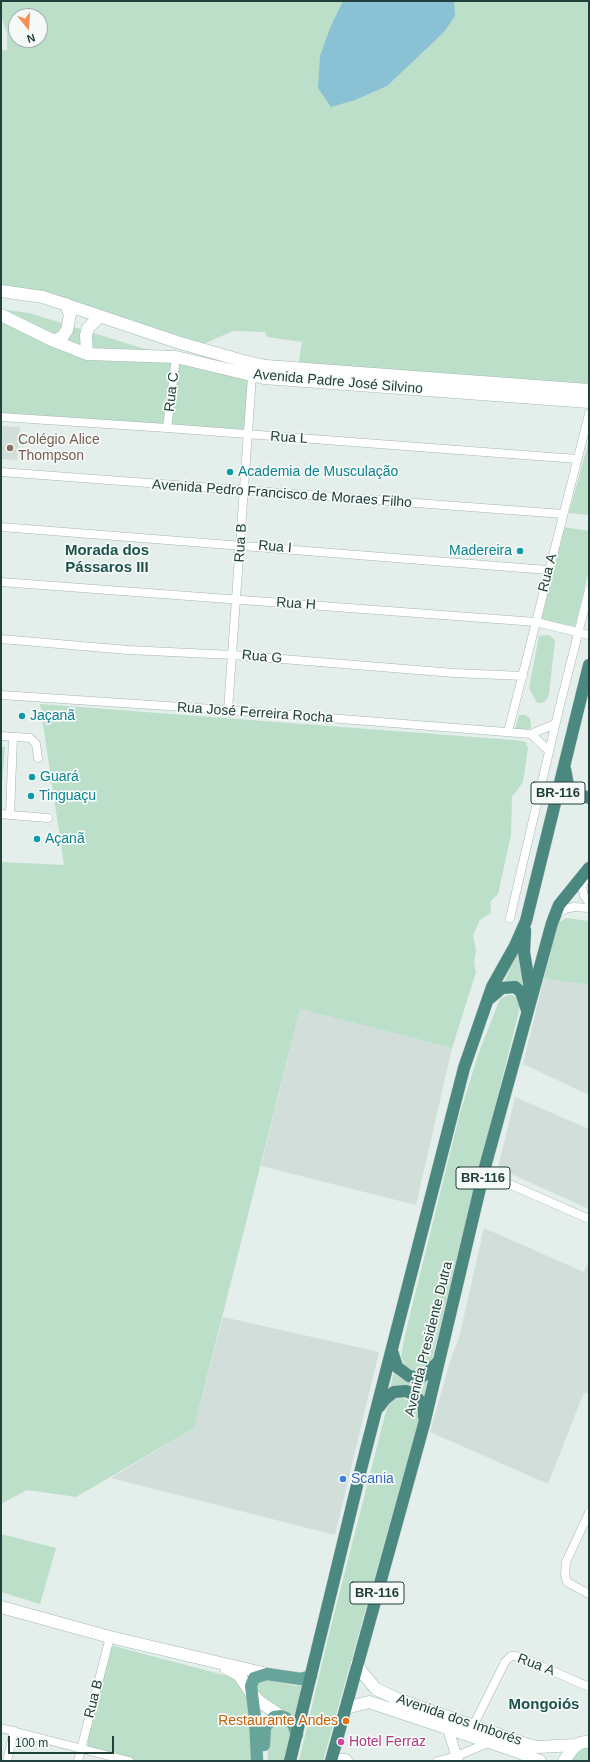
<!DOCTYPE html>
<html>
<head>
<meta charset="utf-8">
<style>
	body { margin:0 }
	#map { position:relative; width:590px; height:1762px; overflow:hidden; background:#e4eeea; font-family:Helvetica,sans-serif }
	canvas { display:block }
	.frame { position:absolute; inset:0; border:2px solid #22403b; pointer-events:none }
	.north { position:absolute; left:8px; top:8px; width:40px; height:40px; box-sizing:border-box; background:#f5faf8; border:1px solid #a1b0ac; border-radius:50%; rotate:163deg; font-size:11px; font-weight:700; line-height:16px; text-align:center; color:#22403b }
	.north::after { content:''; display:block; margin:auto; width:14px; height:18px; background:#f58f5a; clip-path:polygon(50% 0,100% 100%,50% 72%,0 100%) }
	.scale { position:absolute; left:8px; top:1736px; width:106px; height:18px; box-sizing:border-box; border:2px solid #22403b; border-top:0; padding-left:5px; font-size:12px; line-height:14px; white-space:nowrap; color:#22403b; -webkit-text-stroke:3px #f5faf8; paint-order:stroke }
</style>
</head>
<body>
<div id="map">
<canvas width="590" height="1762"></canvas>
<div class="frame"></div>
<div class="north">N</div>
<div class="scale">100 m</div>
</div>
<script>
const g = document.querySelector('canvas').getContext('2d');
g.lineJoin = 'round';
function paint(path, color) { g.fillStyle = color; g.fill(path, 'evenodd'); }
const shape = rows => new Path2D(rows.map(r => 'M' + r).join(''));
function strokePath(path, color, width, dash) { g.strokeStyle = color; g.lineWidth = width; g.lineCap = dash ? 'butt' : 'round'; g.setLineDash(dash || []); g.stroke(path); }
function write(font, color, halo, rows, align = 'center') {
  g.font = font + ' Helvetica,sans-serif'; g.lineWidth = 3.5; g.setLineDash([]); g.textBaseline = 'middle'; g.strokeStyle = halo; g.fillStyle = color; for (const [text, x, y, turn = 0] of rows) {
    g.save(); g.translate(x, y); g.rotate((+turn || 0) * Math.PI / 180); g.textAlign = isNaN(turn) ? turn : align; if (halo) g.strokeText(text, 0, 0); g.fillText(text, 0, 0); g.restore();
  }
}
paint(shape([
	[2,426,20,427,17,460,1,459],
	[544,978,589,985,589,1095,523,1064],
	[300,1009,452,1048,416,1205,261,1166],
	[515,1097,589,1129,589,1209,498,1168],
	[484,1228,584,1272,589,1261,589,1394,584,1392,548,1484,430,1432,450,1361,459,1338],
	[223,1317,379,1352,335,1535,111,1478,194,1428]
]), '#d2ded9');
paint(shape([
	[1,1,589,1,589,384,459,374,298,367,302,342,267,337,265,332,233,331,199,346,1,290,1,50,7,50,7,33,1,17],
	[16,16,40,16,40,40,16,40],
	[1,309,29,313,248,381,244,433,1,414],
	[589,440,589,515,569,513],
	[563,527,589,531,589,570,575,626,541,621],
	[549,635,555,640,549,694,547,699,542,703,537,703,529,688,539,636],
	[40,704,513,740,526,742,528,748,523,782,512,797,511,835,498,894,490,902,491,913,480,920,473,935,476,950,474,963,476,972,452,1048,300,1009,194,1428,76,1497,27,1490,1,1504,1,862,64,865],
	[519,715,525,715,530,718,531,728,526,731,515,730],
	[1,747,5,747,1,797],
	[566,918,589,921,589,985,544,978,558,923],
	[520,946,520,960,523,986,504,983],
	[508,995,513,995,519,1000,520,1005,519,1011,432,1359,430,1364,422,1369,415,1371,409,1369,404,1364,401,1357,404,1339,459,1117,478,1055,496,1009,500,999],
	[394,1371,403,1380,422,1382,427,1380,424,1397,390,1388],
	[402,1398,410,1401,415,1406,418,1413,418,1423,323,1761,299,1761,330,1630,385,1415,388,1405,396,1399],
	[1,1534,56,1548,40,1604,1,1592],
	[114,1646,235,1678,245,1693,249,1703,252,1761,138,1761,88,1747,88,1742,85,1741,110,1647],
	[269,1679,294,1686,303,1685,295,1720,258,1699,255,1690,258,1683],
	[278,1723,284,1724,289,1728,291,1733,290,1740,284,1761,268,1761,267,1734,270,1728],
	[589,1745,589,1761,568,1761,575,1751]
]), '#bcdfc9');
paint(shape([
	[343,1,454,1,455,16,444,32,387,86,355,100,331,107,318,88,320,56,330,28]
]), '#8bc1d4');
const minor = shape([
	[1,417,167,428,577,459],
	[167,428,176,357],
	[1,472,563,514],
	[1,527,548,570],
	[1,582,536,622,589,635],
	[1,639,128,650,233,655,454,673,523,676],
	[1,695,228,710,531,734,555,724],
	[228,710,252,376],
	[508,732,589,414],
	[531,734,549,751],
	[1,736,30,738,36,744,38,758],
	[13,737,10,815,48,818],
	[1,814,10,815],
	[586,877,582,887,584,896,589,902],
	[555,915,565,909,574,907,589,908],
	[510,918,559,709,589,590],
	[484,1173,589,1219],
	[589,1513,566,1562,565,1575,567,1582,589,1594],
	[473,1726,505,1662,511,1656,515,1656,525,1659,589,1687],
	[1,1728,129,1761],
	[332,1758,346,1758,349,1761],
	[7,1761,14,1731],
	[78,1761,110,1637],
	[438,1761,457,1756,490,1742]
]);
const tertiary = shape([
	[448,1729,458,1761]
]);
const secondary = shape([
	[1,291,43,297,177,342,243,361,266,366,589,390],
	[1,315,54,341,87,354,176,357,264,378,589,402],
	[54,341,63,336,67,330,70,314,66,304],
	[87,354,86,335,88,328,100,316],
	[1,1607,110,1637,267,1674],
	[357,1663,361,1671,376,1689,397,1699,525,1744,538,1747,576,1745],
	[226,1668,239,1675,252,1694,260,1702,281,1716],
	[346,1708,369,1702,516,1751,540,1761],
	[564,1761,573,1748,580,1743,589,1741]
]);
const primary = shape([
	[264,1745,265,1727,274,1717,281,1716,286,1718,293,1724,297,1735],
	[257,1761,255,1718,251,1686,254,1678,267,1674,301,1679,311,1676]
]);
const trunk = shape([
	[565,769,568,785,576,793,589,798],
	[525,930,524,952,531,995],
	[489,999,502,988,515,987,521,992,527,1010],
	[392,1351,397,1367,409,1376,419,1378,426,1374,438,1362],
	[379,1407,385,1399,394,1392,406,1391,413,1394,420,1401,424,1410,424,1417],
	[290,1761,361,1469,464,1068,492,987,515,946,526,921,589,665],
	[331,1761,424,1424,485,1167,552,923,559,905,589,868]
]);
strokePath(minor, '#a6b6b2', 9);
strokePath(tertiary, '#a6b6b2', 11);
strokePath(secondary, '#a2bab4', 13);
strokePath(primary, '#c1cac8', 13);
strokePath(trunk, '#c1cac8', 13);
strokePath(minor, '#fff', 8);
strokePath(tertiary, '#fff', 10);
strokePath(secondary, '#fff', 12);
strokePath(primary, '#67a49a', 12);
strokePath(trunk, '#4a8880', 12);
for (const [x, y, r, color] of [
	[10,448,4,"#8d6e63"],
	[230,472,4,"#0f9aa8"],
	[520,551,4,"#0f9aa8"],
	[22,716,4,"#0f9aa8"],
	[32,777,4,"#0f9aa8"],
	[31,796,4,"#0f9aa8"],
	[37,839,4,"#0f9aa8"],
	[343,1479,4,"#3f7fe0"],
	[346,1721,4,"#e8710a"],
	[341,1742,4,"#d1479c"]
]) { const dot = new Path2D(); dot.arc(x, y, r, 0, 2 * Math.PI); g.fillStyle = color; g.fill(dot); strokePath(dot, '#f5faf8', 1.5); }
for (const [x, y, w] of [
	[558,793,54],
	[483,1178,54],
	[377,1593,54]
]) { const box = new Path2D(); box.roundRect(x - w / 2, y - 11, w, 22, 3); g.fillStyle = '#f5faf8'; g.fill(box); strokePath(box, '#22403b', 1); }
write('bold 13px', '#22403b', null, [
	["BR-116",558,793],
	["BR-116",483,1178],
	["BR-116",377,1593]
]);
write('14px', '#22403b', '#f5faf8', [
	["Avenida Padre José Silvino",338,382,5],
	["Rua C",172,392,-83],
	["Rua L",289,438,4],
	["Avenida Pedro Francisco de Moraes Filho",282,494,4],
	["Rua B",241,543,-87],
	["Rua I",275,547,5],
	["Rua A",548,573,-76],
	["Rua H",296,604,4],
	["Rua G",262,657,5],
	["Rua José Ferreira Rocha",255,713,4],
	["Avenida Presidente Dutra",429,1339,-76],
	["Rua A",536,1665,21],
	["Rua B",94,1699,-76],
	["Avenida dos Imborés",459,1720,19]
]);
write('14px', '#785e54', '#f5faf8', [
	["Colégio Alice",18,440],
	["Thompson",18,456]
], 'left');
write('14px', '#0d838f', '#f5faf8', [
	["Academia de Musculação",238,472],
	["Madereira",512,551,"right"],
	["Jaçanã",30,716],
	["Guará",40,777],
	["Tinguaçu",39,796],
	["Açanã",45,839]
], 'left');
write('14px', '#366cbe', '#f5faf8', [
	["Scania",351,1479]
], 'left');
write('14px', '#c56008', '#f5faf8', [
	["Restaurante Andes",338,1721]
], 'right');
write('14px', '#b23c85', '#f5faf8', [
	["Hotel Ferraz",349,1742]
], 'left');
write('bold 15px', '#1e534b', '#f5faf8', [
	["Morada dos",107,551],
	["Pássaros III",107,568],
	["Mongoiós",544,1705]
]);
</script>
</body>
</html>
